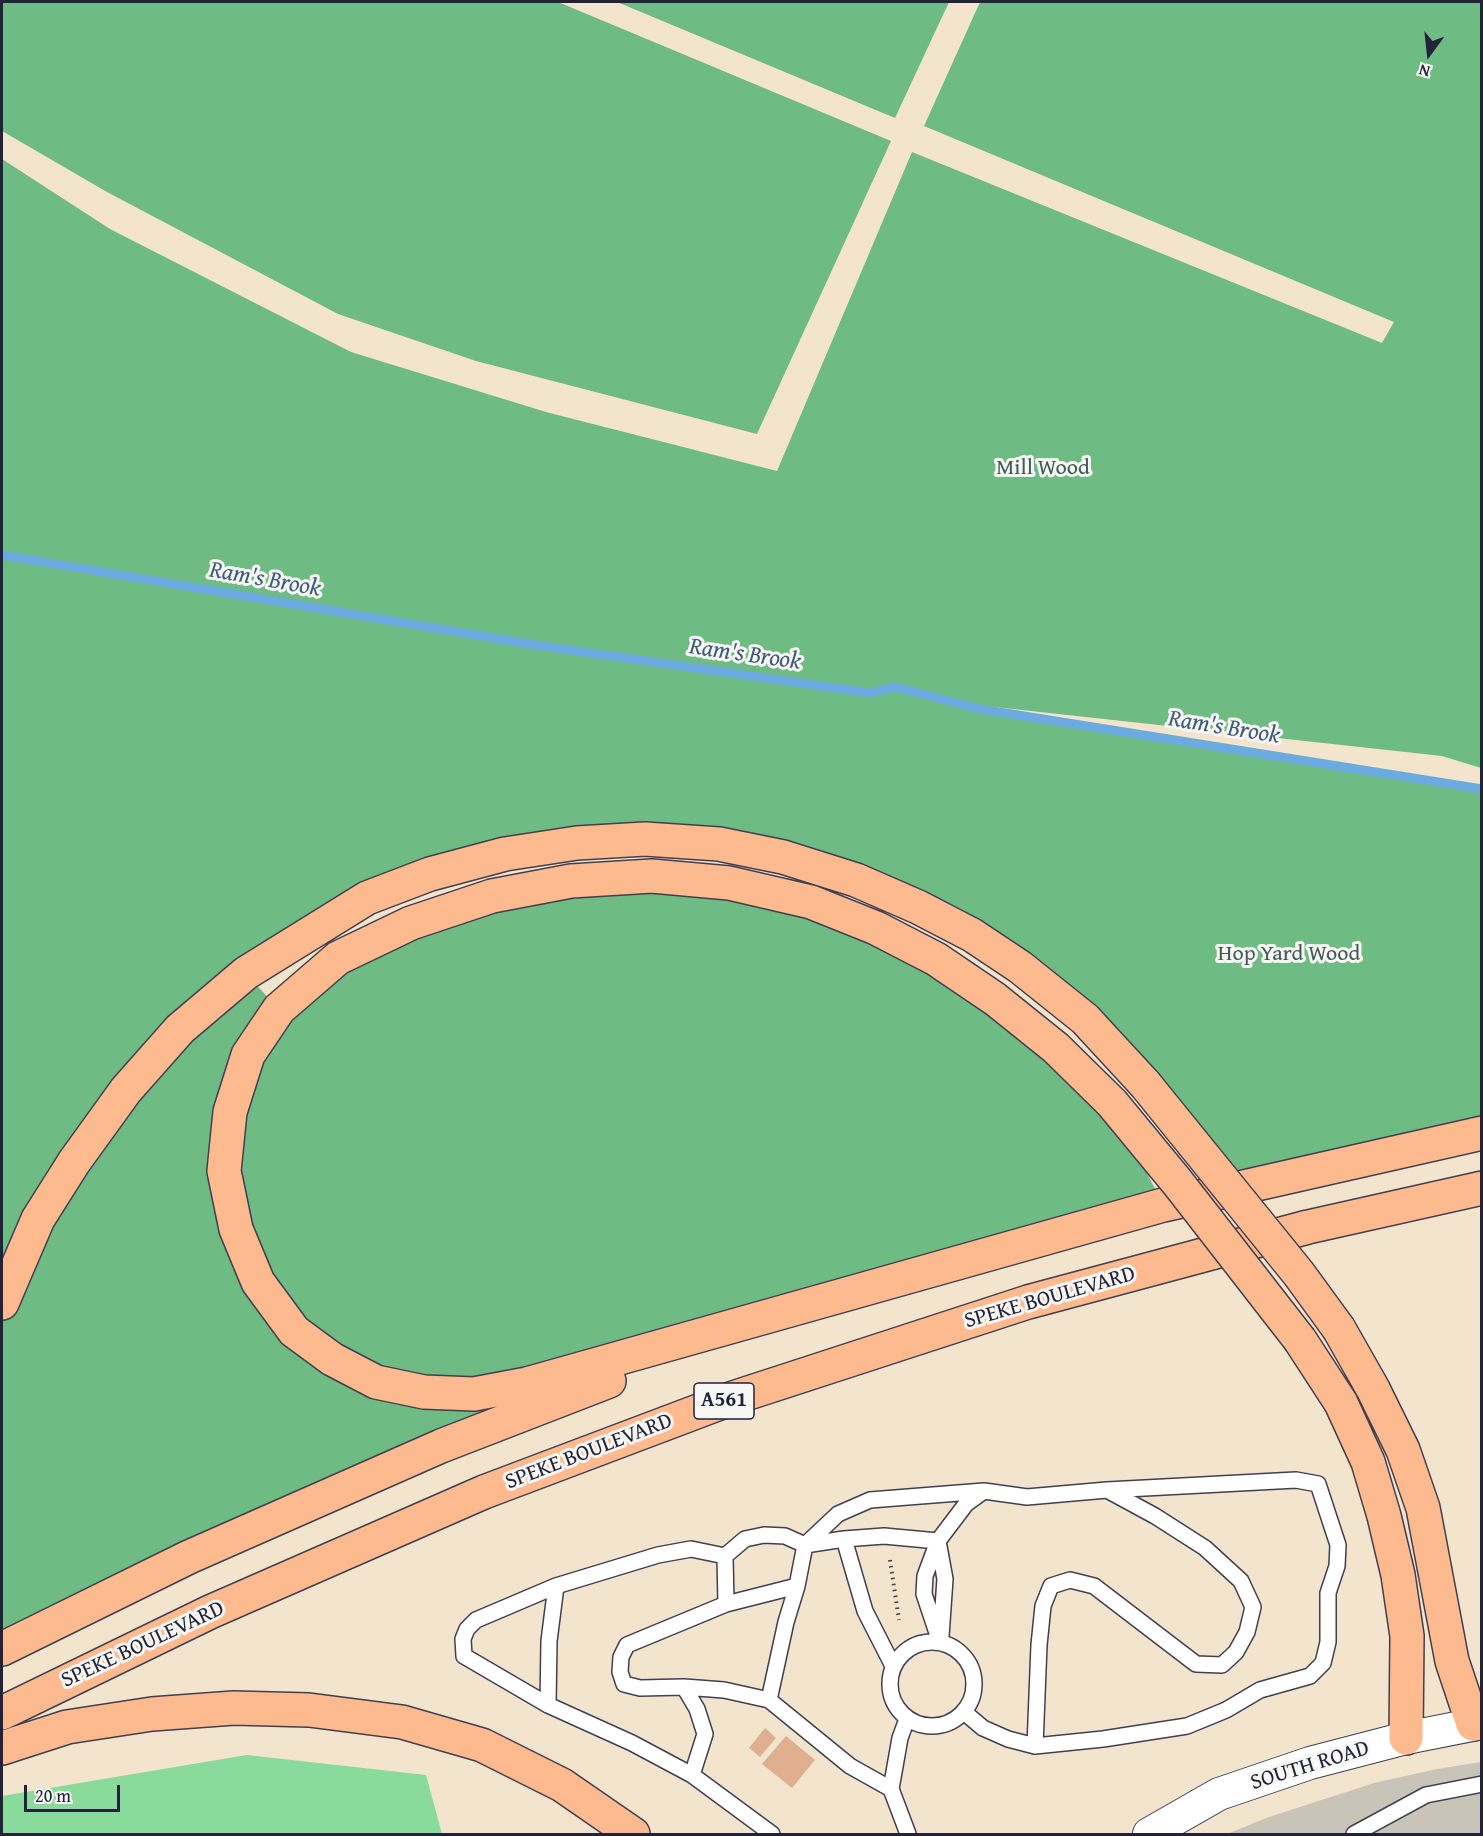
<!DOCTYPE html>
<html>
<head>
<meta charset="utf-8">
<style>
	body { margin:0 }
	#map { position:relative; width:1483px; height:1836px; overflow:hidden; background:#f3e4cd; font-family:"Gentium Book Plus",serif }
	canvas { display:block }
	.frame { position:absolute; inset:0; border:3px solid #22223b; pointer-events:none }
	.north { position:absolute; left:1399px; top:24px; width:60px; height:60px; -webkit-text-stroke:4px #f6f6f2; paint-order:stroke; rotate:195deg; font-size:16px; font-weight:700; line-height:24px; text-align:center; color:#22223b }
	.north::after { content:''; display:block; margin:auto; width:21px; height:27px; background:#22223b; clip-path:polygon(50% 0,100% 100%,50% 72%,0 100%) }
	.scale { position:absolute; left:24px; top:1785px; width:96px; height:27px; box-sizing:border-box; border:3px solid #22223b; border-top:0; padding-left:8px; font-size:18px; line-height:21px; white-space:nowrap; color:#22223b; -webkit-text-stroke:4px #f6f6f2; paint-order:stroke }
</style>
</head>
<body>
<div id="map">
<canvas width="1483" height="1836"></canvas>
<div class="frame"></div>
<div class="north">N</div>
<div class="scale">20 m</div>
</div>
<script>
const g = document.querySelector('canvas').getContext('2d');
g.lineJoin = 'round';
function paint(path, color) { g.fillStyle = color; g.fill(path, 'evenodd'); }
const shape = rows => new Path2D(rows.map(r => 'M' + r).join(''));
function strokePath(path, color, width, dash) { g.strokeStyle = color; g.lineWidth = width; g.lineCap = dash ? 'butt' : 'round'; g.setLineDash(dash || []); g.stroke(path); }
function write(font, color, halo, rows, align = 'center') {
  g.font = font + ' "Gentium Book Plus",serif'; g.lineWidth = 6; g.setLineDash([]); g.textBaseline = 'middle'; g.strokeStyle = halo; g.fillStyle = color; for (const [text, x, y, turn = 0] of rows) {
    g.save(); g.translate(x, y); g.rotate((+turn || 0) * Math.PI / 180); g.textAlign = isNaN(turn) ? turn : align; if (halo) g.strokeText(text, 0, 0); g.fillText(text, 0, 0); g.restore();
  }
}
paint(shape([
	[1481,1762,1481,1834,1227,1834,1266,1818,1374,1783,1437,1769]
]), '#c9c4b8');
paint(shape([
	[247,1755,426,1775,442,1834,2,1834,2,1796]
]), '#89db9c');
paint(shape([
	[2,2,558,2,891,141,757,434,476,361,338,314,107,192,2,131],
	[617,2,949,2,895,118],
	[980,2,1481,2,1481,768,1442,756,958,703,980,709,1481,789,1481,1127,1222,1178,1145,1084,972,935,719,844,430,874,246,974,279,1009,411,923,652,876,875,928,1112,1103,1163,1205,779,1321,625,1375,441,1446,2,1649,2,159,110,229,351,352,546,412,777,471,912,152,1382,343,1394,322,924,126]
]), '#6ebb84');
strokePath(shape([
	[2,555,535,645,870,693,895,687,980,709,1482,789]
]), '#6cabdf', 9);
paint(shape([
	[765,1728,776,1738,760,1757,749,1748],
	[786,1736,815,1760,792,1788,762,1764]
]), '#dfaf90');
const lane = shape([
	[844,1539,884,1536,938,1541,925,1576,924,1594,940,1642],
	[725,1556,726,1604],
	[941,1636,945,1579,938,1541,966,1504,984,1491],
	'890 1684a42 42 0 1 1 84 0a42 42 0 1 1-84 0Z',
	[684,1687,697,1709,705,1734,692,1775],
	[769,1700,786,1622,797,1586],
	[548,1705,549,1641,556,1586],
	[907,1719,900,1738,891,1789,908,1834],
	[1035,1746,1039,1645,1043,1606,1051,1586,1070,1580,1094,1586,1196,1664,1222,1665,1236,1652,1247,1632,1253,1607,1241,1581,1205,1548,1155,1516,1107,1490],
	[891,1789,850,1766,769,1700,724,1690,684,1687,640,1688,624,1684,620,1672,621,1657,627,1645,726,1604,797,1586,805,1545,844,1539,865,1611,893,1666],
	[772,1834,692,1775,632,1743,548,1705,464,1656,463,1639,467,1629,476,1620,556,1586,658,1555,691,1549,725,1556,745,1539,764,1535,785,1536,805,1545,838,1514,870,1500,984,1491,1027,1497,1107,1490,1296,1480,1318,1484,1338,1545,1337,1566,1328,1593,1328,1642,1323,1663,1310,1676,1260,1690,1226,1710,1187,1726,1103,1739,1035,1746,1008,1739,983,1728,964,1712],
	[1354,1834,1426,1795,1482,1784]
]);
const street = shape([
	[1149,1834,1219,1794,1310,1763,1406,1738,1482,1723]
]);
const highway = shape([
	[1112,1103,1056,1048,995,999,936,959,876,928,811,902,729,883,652,876,571,881,492,896,411,923,338,958,279,1009,248,1055,230,1112,224,1171,236,1229,258,1282,294,1331,332,1359,376,1382,424,1392,474,1394,527,1384,1163,1205],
	[1164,1205,1482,1133],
	[2,1303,38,1219,74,1162,126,1090,180,1029,246,973,367,898,430,874,505,854,577,843,645,839,719,844,783,857,856,880,918,907,972,935,1020,967,1085,1019,1145,1084],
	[1339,1329,1373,1389,1403,1450,1423,1508,1452,1661,1473,1724],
	[1300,1340,1341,1403,1368,1462,1384,1516,1398,1575,1407,1636,1406,1738],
	[2,1649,189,1557,441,1446,609,1381],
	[2,1713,210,1612,484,1492,733,1398,1028,1302,1308,1227,1482,1188],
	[2,1748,67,1727,152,1714,234,1708,309,1710,402,1722,482,1745,562,1785,633,1834]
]);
strokePath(lane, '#413f51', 18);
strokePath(street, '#413f51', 34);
strokePath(highway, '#413f51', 36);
strokePath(shape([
	[890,1560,899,1620]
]), '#413f51', 4, [1.5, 4.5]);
strokePath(lane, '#fff', 15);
strokePath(street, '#fff', 32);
strokePath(highway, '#fcba8e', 33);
const highwayBridge = shape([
	[1145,1084,1299,1274,1339,1329],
	[1112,1103,1178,1183,1300,1340]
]);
strokePath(highwayBridge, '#413f51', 36, []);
strokePath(highwayBridge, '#fcba8e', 33);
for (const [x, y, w] of [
	[724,1401,60]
]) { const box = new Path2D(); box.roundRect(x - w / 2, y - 18, w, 36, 4.5); g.fillStyle = '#f6f6f2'; g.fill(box); strokePath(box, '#22223b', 1.5); }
write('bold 21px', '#22223b', null, [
	["A561",724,1401]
]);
write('22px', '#415a58', '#f6f6f2', [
	["Mill Wood",1043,468],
	["Hop Yard Wood",1289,954]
]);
write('22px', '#22223b', '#f6f6f2', [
	["SPEKE BOULEVARD",1050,1298,-16],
	["SPEKE BOULEVARD",589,1452,-21],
	["SPEKE BOULEVARD",143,1645,-25],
	["SOUTH ROAD",1310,1766,-17]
]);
write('italic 24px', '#40597d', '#f6f6f2', [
	["Ram's Brook",265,580,10],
	["Ram's Brook",745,655,8],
	["Ram's Brook",1224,728,9]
]);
</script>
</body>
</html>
